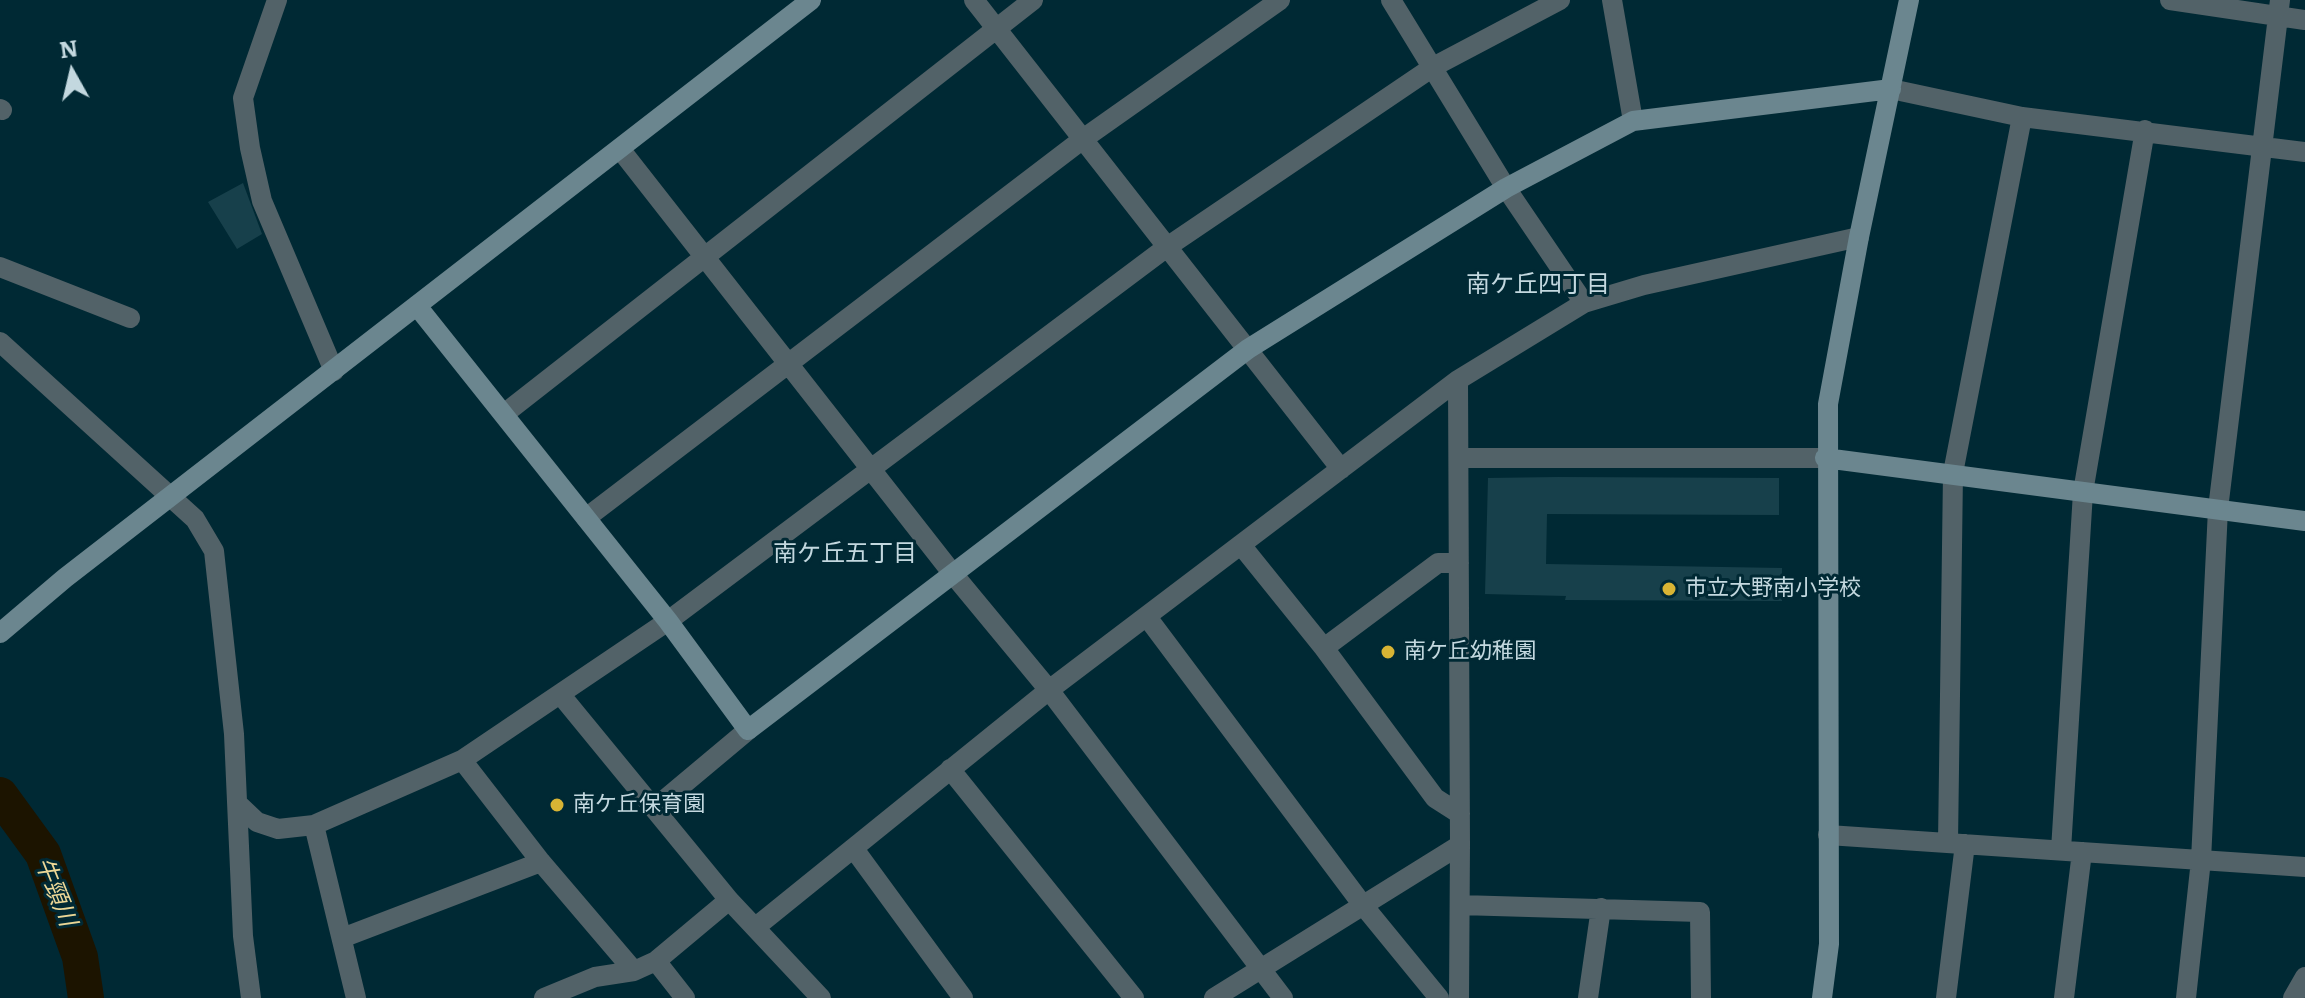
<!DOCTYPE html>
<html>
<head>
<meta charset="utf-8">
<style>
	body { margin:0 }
	#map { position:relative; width:2305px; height:998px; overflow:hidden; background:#002934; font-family:Literata,serif }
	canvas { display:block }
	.north { position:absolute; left:32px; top:32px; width:80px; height:80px; -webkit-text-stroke:6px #002934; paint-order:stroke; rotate:352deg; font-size:22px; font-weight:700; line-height:32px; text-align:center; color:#c3d8df }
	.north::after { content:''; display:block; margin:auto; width:28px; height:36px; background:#c3d8df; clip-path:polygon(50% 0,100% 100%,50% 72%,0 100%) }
</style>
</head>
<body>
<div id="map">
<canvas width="2305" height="998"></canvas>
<div class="north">N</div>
</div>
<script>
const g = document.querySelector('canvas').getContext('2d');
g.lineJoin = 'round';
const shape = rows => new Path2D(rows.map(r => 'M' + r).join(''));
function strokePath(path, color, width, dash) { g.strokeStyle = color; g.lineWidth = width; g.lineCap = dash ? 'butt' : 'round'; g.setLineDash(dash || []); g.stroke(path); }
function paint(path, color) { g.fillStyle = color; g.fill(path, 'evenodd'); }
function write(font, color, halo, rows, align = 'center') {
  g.font = font + ' Literata,"Noto Sans JP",serif'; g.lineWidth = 6; g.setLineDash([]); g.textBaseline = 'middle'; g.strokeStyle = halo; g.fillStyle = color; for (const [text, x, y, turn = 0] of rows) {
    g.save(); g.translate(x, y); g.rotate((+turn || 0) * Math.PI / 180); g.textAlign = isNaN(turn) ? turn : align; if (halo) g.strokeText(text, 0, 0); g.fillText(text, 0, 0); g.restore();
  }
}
strokePath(shape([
	[0,795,43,854,80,957,86,998]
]), '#1c1400', 36);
paint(shape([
	[243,183,262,234,237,249,208,202],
	[1558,477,1779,478,1779,515,1547,514,1546,564,1782,568,1782,601,1565,600,1566,596,1485,594,1488,478]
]), '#17404b');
strokePath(shape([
	[277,0,243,98,250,148,262,201,334,371],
	[974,0,1341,469],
	[1391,0,1506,188,1584,303],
	[1612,0,1633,121],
	[2170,0,2305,20],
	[1891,89,2022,117,2305,152],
	[0,109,2,110],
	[620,149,953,574,1049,690,1283,998],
	[0,267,130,318],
	[0,342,195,519,214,551,234,734,243,936,251,998],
	[504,414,1033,0],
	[1459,458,1825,458],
	[586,518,1083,139,1280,0],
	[1241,545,1324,648,1435,798,1460,814],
	[1147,617,1362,904,1439,998],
	[1324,648,1438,563,1459,563],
	[560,694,729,900,821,998],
	[462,760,541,862,634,971],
	[950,769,1134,998],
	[238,804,257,822,278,829,314,825,462,760,668,621,1167,247,1433,67,1560,0],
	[656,807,748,730],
	[314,825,356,998],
	[1828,835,2305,867],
	[1948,843,1953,473,2022,117],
	[854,849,963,998],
	[2061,850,2083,492,2145,130],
	[1460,905,1700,912,1701,998],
	[757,926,1049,690,1458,380,1584,303,1644,285,1859,237],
	[342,938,541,862],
	[656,961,729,900],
	[544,998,595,977,634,971,656,961,685,998],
	[1214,998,1460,845,1458,380],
	[1459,998,1460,845],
	[1588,998,1601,908],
	[1946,998,1965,844],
	[2064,998,2082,852],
	[2186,998,2201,860,2218,509,2280,0],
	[2293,998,2305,977]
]), '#526268', 20);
strokePath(shape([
	[417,306,668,621,748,730,1248,349,1506,188,1633,121,1891,89],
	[1825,458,2305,521],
	[0,633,65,578,811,0],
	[1822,998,1829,944,1828,404,1859,237,1909,0]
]), '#6b868f', 20);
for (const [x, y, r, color] of [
	[1669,589,8,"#d8b434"],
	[1388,652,8,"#d8b434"],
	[557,805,8,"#d8b434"]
]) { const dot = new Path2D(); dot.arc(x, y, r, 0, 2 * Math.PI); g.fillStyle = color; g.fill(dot); strokePath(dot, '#002934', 3); }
write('22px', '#c3d8df', '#002934', [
	["市立大野南小学校",1685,589],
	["南ケ丘幼稚園",1404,652],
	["南ケ丘保育園",573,805]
], 'left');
write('24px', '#c3d8df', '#002934', [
	["南ケ丘四丁目",1538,285],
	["南ケ丘五丁目",845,554]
]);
write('italic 24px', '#ecd796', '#002934', [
	["牛頸川",55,892,68]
]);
</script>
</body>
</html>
